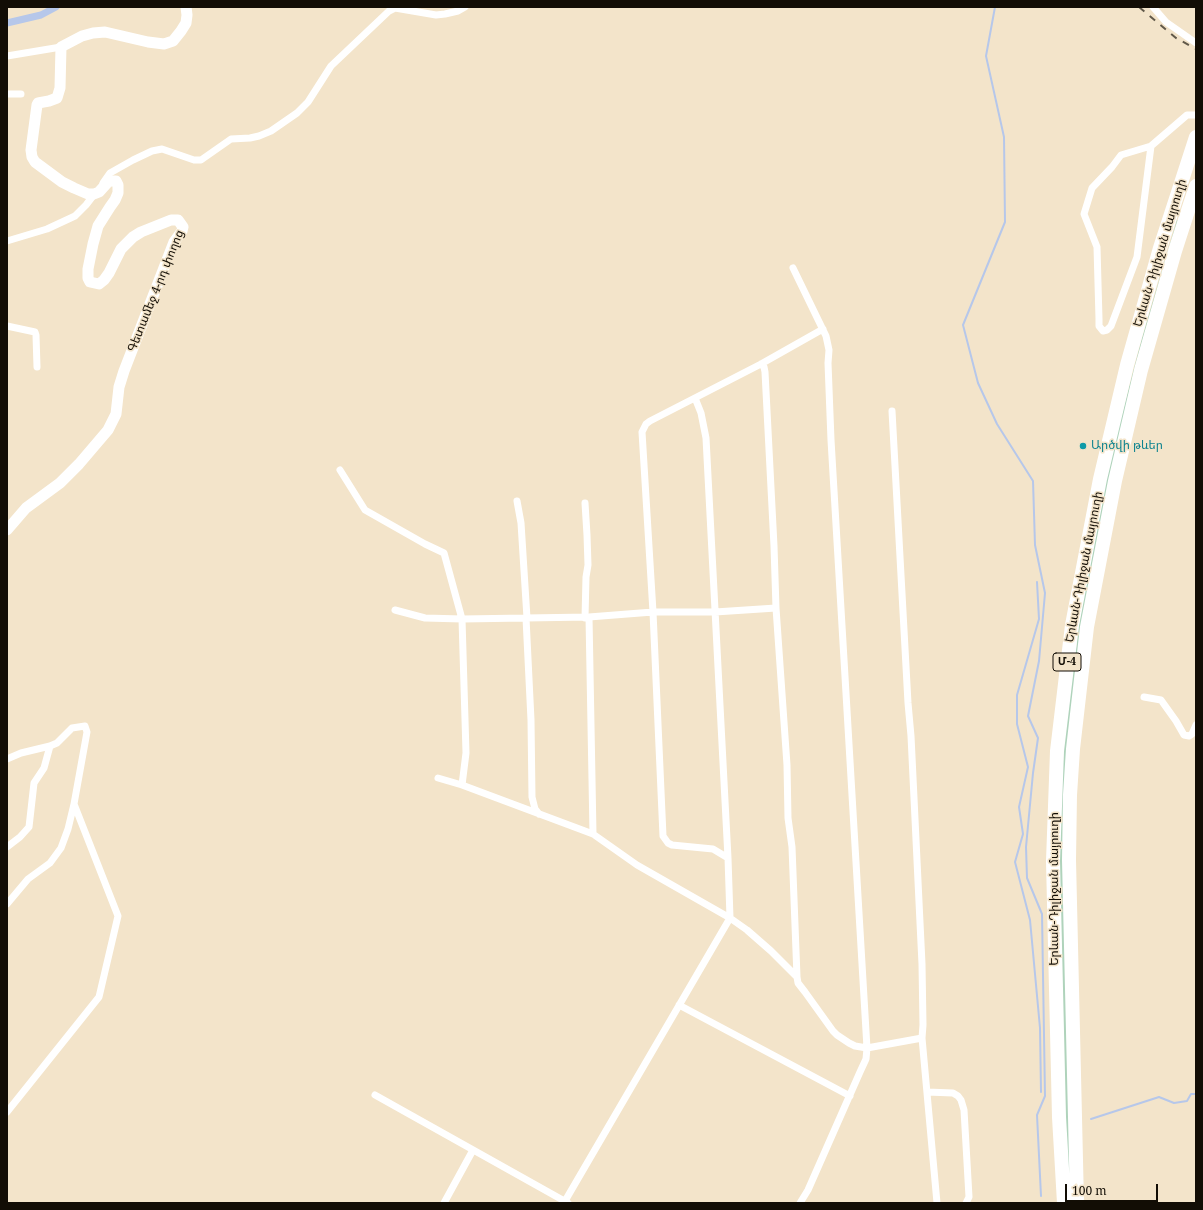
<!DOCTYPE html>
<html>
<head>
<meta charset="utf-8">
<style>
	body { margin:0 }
	#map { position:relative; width:1203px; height:1210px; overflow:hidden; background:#f3e4ca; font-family:"Noto Serif",serif }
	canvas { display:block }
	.frame { position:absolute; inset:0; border:8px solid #120d05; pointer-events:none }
	.scale { position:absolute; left:1065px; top:1184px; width:93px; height:18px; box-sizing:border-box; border:2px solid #120d05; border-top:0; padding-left:5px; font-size:12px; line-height:14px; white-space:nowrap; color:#120d05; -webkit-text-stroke:3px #f3e4ca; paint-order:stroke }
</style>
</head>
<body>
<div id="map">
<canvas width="1203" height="1210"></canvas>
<div class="frame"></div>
<div class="scale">100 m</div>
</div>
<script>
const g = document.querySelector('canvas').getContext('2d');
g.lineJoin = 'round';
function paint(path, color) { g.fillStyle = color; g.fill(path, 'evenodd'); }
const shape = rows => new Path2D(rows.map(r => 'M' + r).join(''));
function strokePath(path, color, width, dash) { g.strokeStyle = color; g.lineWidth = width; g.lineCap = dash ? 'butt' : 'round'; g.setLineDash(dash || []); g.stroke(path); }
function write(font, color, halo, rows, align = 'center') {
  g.font = font + ' "Noto Serif","Noto Sans Armenian",serif'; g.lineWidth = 3; g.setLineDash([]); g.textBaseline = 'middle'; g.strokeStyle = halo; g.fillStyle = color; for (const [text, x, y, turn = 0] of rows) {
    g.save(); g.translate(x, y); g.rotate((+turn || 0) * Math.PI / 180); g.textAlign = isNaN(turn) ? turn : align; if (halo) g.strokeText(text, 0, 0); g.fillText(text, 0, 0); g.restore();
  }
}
paint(shape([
	[1177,220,1181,221,1112,476,1093,561,1076,679,1072,1203,1069,1203,1065,1128,1060,882,1060,829,1064,739,1080,618,1109,463,1142,338]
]), '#afd3bb');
strokePath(shape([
	[995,7,986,56,1004,137,1005,222,963,325,978,383,997,424,1033,481,1035,545,1045,593,1039,661,1028,716,1038,738,1033,773,1026,847,1027,878,1042,914,1045,1096,1037,1115,1041,1196],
	[1037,582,1039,619,1017,695,1017,724,1028,767,1019,807,1023,834,1015,862,1030,920,1040,1028,1041,1092],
	[1091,1119,1159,1097,1174,1103,1187,1101,1191,1094,1196,1094]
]), '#b6c7ea', 2);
strokePath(shape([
	[7,23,41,15,56,7]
]), '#b6c7ea', 7);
strokePath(shape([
	[1153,7,1166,22,1196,43],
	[7,56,61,47],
	[7,94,21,94],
	[1151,146,1121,155,1112,167,1092,188,1084,214,1097,247,1099,319,1099,326,1103,331,1107,330,1111,326,1137,257,1151,146,1187,115,1196,115],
	[103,183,110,173,133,160,152,151,162,149,194,160,201,160,231,139,250,138,259,136,271,131,297,113,308,102,331,66,389,11,395,8,436,15,445,14,458,11,465,7],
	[7,241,47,229,75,216,86,205,96,192],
	[793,268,826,336,829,350,828,363,831,440,867,1048,866,1059,860,1072,808,1190,800,1203],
	[7,326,35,332,36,335,37,367],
	[761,364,764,367,765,372,774,546,776,608,787,765,788,818,792,847,797,977],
	[695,398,701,413,706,438,728,858],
	[892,411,908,703,911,736,922,964,923,1025,922,1038,937,1203],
	[340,470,365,510,425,544,444,553,462,619,466,753,462,785],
	[517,501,521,523,527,618],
	[585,503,587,535,588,565,586,577,585,618],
	[395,610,425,618,462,619,589,617,653,612,715,612,776,608],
	[589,617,593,834],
	[526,618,531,720,532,797,535,809,539,814],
	[1144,697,1161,700,1176,721,1184,735,1189,736,1192,734,1196,725],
	[7,759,21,753,50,746,57,743,72,728,85,726,87,732,74,804,118,916,99,997,7,1112],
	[438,778,462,785,593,834,637,865,730,918,747,930,771,951,797,977,798,983,805,992,833,1031,837,1035,849,1043,855,1046,867,1048,922,1038],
	[7,847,20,837,29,827,34,783,44,768,50,746],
	[7,904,28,879,50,863,61,848,68,829,74,804],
	[679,1005,850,1096],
	[927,1092,953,1093,958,1096,961,1100,964,1110,969,1197,966,1203],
	[375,1095,568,1203],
	[565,1201,730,918,728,858,713,849,672,845,668,843,663,836,653,612,642,432,646,424,650,421,761,364,823,329],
	[444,1203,473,1150]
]), '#fff', 7);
strokePath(shape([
	[7,530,26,508,60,483,79,464,108,430,116,414,119,387,124,371,174,242,182,231,183,227,178,220,171,220,141,232,133,237,121,249,109,273,104,280,99,284,90,282,88,278,88,269,93,244,98,226,110,207,115,200,118,193,118,185,116,181,111,181,108,182,99,192,94,194,88,194,74,188,62,182,35,162,32,157,31,150,37,105,38,103,49,101,57,98,60,88,61,47,82,36,93,33,105,32,148,42,164,44,173,41,181,31,186,23,187,15,186,7]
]), '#fff', 11);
strokePath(shape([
	[1064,1203,1059,1117,1053,861,1057,751,1072,625,1100,479,1127,365,1160,248,1196,137],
	[1077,1203,1069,860,1070,795,1073,749,1087,627,1115,481,1141,370,1175,251,1196,186]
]), '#fff', 14);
strokePath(shape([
	[1139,7,1176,38,1196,49]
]), '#61594a', 2, [7, 7]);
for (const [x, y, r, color] of [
	[1083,446,4,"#0f9aa8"]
]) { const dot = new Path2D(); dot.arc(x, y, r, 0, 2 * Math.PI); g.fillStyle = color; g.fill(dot); strokePath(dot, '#f3e4ca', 1.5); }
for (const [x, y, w] of [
	[1067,662,28]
]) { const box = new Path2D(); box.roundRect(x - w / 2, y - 9, w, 18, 3); g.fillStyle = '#f3e4ca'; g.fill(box); strokePath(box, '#120d05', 1); }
write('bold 11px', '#120d05', null, [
	["Մ-4",1067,662]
]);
write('12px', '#120d05', '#f3e4ca', [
	["Երևան-Դիլիջան մայրուղի",1160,253,-73],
	["Գետամեջ 4-րդ փողոց",156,291,-68],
	["Երևան-Դիլիջան մայրուղի",1084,567,-79],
	["Երևան-Դիլիջան մայրուղի",1055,889,-90]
]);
write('12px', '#0d838f', '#f3e4ca', [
	["Արծվի թևեր",1091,446]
], 'left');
</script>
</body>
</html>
